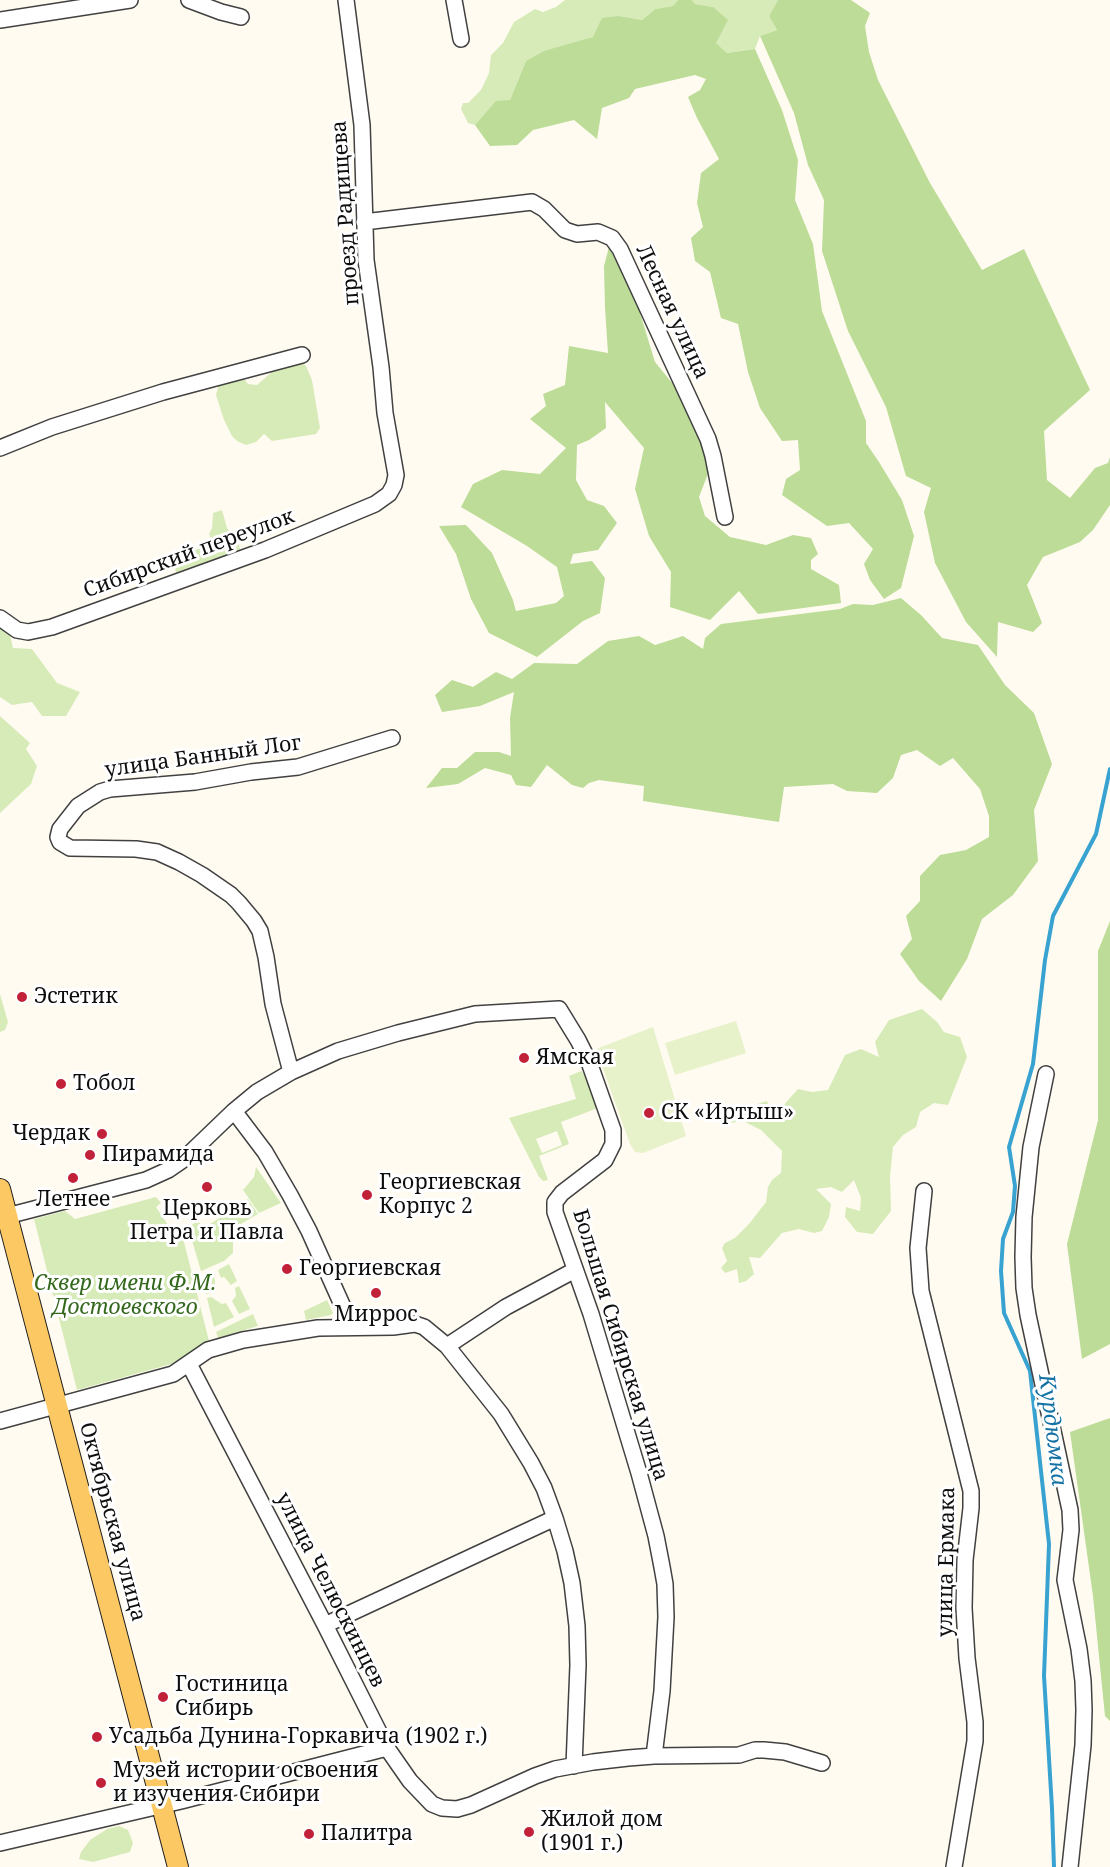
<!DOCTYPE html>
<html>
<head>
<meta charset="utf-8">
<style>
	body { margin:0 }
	canvas { display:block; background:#fffbf0 }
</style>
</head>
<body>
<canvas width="1110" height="1867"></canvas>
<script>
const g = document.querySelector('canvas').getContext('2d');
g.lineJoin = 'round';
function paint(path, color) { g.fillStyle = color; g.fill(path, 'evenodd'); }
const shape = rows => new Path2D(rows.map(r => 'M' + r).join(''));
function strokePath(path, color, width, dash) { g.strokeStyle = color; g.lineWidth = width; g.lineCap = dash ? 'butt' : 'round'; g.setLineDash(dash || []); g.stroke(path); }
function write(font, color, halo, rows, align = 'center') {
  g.font = font + ' "Noto Serif",serif'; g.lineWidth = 6; g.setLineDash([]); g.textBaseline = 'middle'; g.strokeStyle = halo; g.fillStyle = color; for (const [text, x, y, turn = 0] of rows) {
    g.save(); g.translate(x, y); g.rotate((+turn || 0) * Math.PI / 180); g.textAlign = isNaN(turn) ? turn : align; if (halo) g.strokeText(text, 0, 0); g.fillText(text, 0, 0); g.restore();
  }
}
paint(shape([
	[565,0,678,0,673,6,655,9,642,20,619,16,593,37,526,61,510,100,496,102,475,125,468,123,461,109,463,103,468,103,481,90,489,73,491,55,503,43,514,22,535,9,543,12,556,7],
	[692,0,778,0,769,16,777,30,760,36,755,49,727,53,716,43,713,7,695,4],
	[299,360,306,366,312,380,320,428,316,434,272,441,264,434,256,442,246,445,237,441,232,436,224,420,216,395,219,383,242,376,248,384,257,385,280,365],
	[222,510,227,528,238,542,241,553,209,562,177,576,174,564,180,555,213,544,209,534,212,528,213,513],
	[0,627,10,635,13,648,32,649,57,683,80,692,66,716,42,716,32,702,12,705,0,697],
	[0,716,30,743,26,749,37,766,31,784,0,813],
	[0,994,8,1022,5,1030,0,1032],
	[922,1009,937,1022,944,1032,960,1037,967,1057,948,1105,934,1103,920,1112,916,1127,903,1135,893,1147,890,1176,891,1211,873,1234,857,1232,845,1217,846,1207,860,1211,861,1198,854,1180,842,1192,831,1187,816,1189,831,1204,829,1217,822,1231,814,1233,799,1229,782,1233,760,1258,749,1257,754,1274,746,1281,739,1283,737,1269,725,1273,721,1268,727,1261,722,1248,725,1243,735,1238,749,1224,766,1202,768,1187,772,1180,781,1173,782,1151,761,1130,743,1121,724,1124,722,1115,767,1101,771,1113,781,1108,798,1089,812,1092,828,1090,845,1055,861,1049,879,1057,875,1042,889,1020],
	[581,1071,587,1077,598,1108,561,1122,569,1144,539,1156,548,1180,543,1181,539,1177,509,1118,576,1099,569,1076],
	[557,1131,562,1145,542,1153,536,1139],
	[256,1167,281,1203,259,1213,243,1190,254,1177],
	[156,1197,161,1203,156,1207,172,1231,177,1228,183,1238,209,1341,200,1345,175,1363,77,1390,34,1219,65,1211,75,1219],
	[248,1199,258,1214,239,1225,233,1243,233,1253,224,1261,201,1271,188,1227,198,1221,204,1228],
	[229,1264,237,1281,231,1285,224,1277,221,1278,218,1270],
	[212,1272,215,1280,215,1286,210,1293,206,1294,201,1278],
	[239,1286,250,1309,239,1314,232,1301,236,1296,235,1288],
	[211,1297,222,1304,226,1303,234,1317,214,1327,207,1298],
	[327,1300,333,1313,331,1315,306,1320,304,1311],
	[253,1314,258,1326,218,1338,216,1332],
	[119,1826,128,1830,133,1843,130,1852,93,1862,79,1859,81,1852,90,1840,107,1829]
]), '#d7ebb8');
paint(shape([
	[678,0,692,0,695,4,713,7,728,20,716,43,727,53,755,49,782,110,798,160,795,200,813,244,822,311,866,421,866,443,879,462,902,500,914,536,901,588,884,599,870,580,864,564,873,549,849,523,827,526,782,495,786,479,800,470,798,440,782,441,760,408,748,372,738,324,721,318,710,272,695,261,691,238,703,227,697,203,701,173,719,159,697,118,688,97,700,90,706,79,695,75,635,89,629,98,602,108,597,139,574,120,533,130,517,145,490,146,475,125,496,101,510,100,526,61,544,51,593,37,602,18,619,16,642,20,655,9,673,6],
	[778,0,851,0,870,13,865,26,869,52,878,80,930,183,982,270,1024,249,1090,390,1044,431,1047,480,1070,498,1095,468,1108,463,1110,457,1110,505,1093,530,1080,542,1043,557,1027,585,1042,623,1033,632,998,622,997,657,966,622,935,563,924,512,931,488,906,476,886,407,848,331,822,251,824,200,808,165,794,113,760,36,777,30,769,16],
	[609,247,636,300,655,362,677,389,704,448,709,471,699,497,705,516,730,537,766,545,793,535,811,538,818,554,811,560,811,569,839,585,841,603,758,614,739,591,710,620,670,607,671,572,649,536,635,489,644,448,605,402,606,428,589,440,577,445,576,480,587,500,604,506,617,523,598,550,573,554,570,564,592,561,605,578,600,613,583,621,537,657,489,633,471,599,456,554,439,526,466,525,492,553,513,600,516,611,556,603,564,596,557,567,527,546,461,507,473,484,502,470,540,474,566,448,530,419,546,406,543,394,565,385,569,346,608,353,605,308,604,266],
	[901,598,921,615,942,638,978,645,1005,685,1034,713,1052,764,1034,810,1038,861,1013,895,982,919,967,959,941,1001,919,981,900,954,912,939,906,916,920,901,920,876,940,855,966,850,989,837,989,816,980,789,953,758,940,766,917,750,901,755,893,778,877,793,847,791,833,784,784,787,779,822,643,801,644,786,599,780,589,783,583,788,572,785,547,765,531,787,516,785,511,775,485,768,458,784,426,788,442,768,457,768,475,752,499,752,511,756,510,718,514,692,480,706,442,712,435,695,452,680,473,687,496,672,512,679,534,663,577,664,608,641,639,636,655,645,683,636,703,649,705,638,721,624,840,609,853,604,873,605],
	[1110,921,1110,1344,1082,1359,1067,1244,1098,1120,1098,951],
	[1110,1418,1110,1721,1105,1716,1093,1596,1070,1432]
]), '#bcdc97');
paint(shape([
	[736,1021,746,1053,675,1075,665,1043],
	[653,1027,686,1136,643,1153,635,1152,630,1144,596,1049]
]), '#e7f2ca');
strokePath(shape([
	[1054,1867,1052,1808,1044,1676,1049,1544,1030,1371,1004,1313,1001,1271,1003,1239,1013,1212,1015,1186,1009,1147,1033,1064,1045,960,1053,916,1096,834,1110,769]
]), '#38a2d1', 4);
const minor = shape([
	[189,0,221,12,241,17],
	[454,0,461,39],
	[0,20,130,0],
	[364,222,532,202,544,209,565,230,577,234,598,232,612,238,620,249,708,439,713,456,725,517],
	[0,448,52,427,163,392,302,355],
	[0,618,17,630,28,632,52,627,265,550,375,504,389,494,394,485,396,475,385,413,381,367,366,260,362,125,346,0],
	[291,1072,273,1004,266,957,260,931,254,921,239,903,231,895,202,875,179,862,157,852,136,849,70,848,60,842,58,837,60,829,78,806,100,792,110,789,195,782,251,772,298,767,392,738],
	[1046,1074,1031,1147,1024,1217,1023,1257,1024,1288,1028,1315,1070,1510,1071,1530,1065,1580,1079,1649,1083,1681,1084,1710,1083,1745,1070,1867],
	[234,1111,265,1152,290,1195,309,1231,352,1327],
	[924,1191,918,1248,921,1291,971,1491,971,1508,965,1560,964,1608,967,1658,975,1722,975,1741,954,1867],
	[7,1216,146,1180,168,1170,184,1159,234,1111,257,1092,291,1072,338,1051,398,1033,475,1014,559,1009,578,1040,589,1062,613,1130,613,1144,605,1160,562,1193,555,1202,555,1212,591,1314,639,1473,656,1536,662,1567,665,1584,666,1617,662,1691,654,1756],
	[447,1346,506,1307,575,1270],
	[189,1364,325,1625,387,1748,410,1781,432,1804,442,1808,457,1809,471,1805,535,1776,555,1769,593,1762,628,1758,654,1756,739,1755,755,1750,764,1750,785,1752,822,1763],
	[0,1421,173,1374,208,1350,243,1340,318,1328,393,1327,415,1324,424,1327,447,1346,501,1414,531,1463,544,1488,555,1518,565,1551,572,1583,577,1626,578,1665,574,1766],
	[325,1625,555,1518],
	[0,1843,181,1801,387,1748]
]);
const major = shape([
	[0,1189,178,1867]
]);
strokePath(minor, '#414141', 18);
strokePath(major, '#1f1f1f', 22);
strokePath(minor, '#fff', 15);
strokePath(major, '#fbc863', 20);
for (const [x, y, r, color] of [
	[22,997,6,"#c22239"],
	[524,1058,6,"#c22239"],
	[61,1084,6,"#c22239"],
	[649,1113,6,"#c22239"],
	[102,1134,6,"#c22239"],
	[90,1155,6,"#c22239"],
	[73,1178,6,"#c22239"],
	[207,1187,6,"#c22239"],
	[367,1195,6,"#c22239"],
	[287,1269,6,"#c22239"],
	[376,1293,6,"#c22239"],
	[163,1697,6,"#c22239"],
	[97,1737,6,"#c22239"],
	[101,1783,6,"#c22239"],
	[529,1832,6,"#c22239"],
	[309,1834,6,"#c22239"]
]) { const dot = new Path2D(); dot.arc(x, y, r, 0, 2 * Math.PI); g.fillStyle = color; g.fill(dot); strokePath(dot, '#fff', 2); }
write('21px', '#0e0e0e', '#fff', [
	["проезд Радищева",346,213,-94],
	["Лесная улица",672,312,65],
	["Сибирский переулок",189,554,-20],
	["улица Банный Лог",203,757,-8],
	["Большая Сибирская улица",620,1345,73],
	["Октябрьская улица",112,1522,75],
	["улица Ермака",947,1562,-89],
	["улица Челюскинцев",330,1590,63]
]);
write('21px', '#0e0e0e', '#fff', [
	["Эстетик",34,997],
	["Ямская",536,1058],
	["Тобол",73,1084],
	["СК «Иртыш»",661,1113],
	["Чердак",90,1134,"right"],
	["Пирамида",102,1155],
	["Георгиевская",379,1183],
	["Корпус 2",379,1207],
	["Летнее",73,1200,"center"],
	["Церковь",207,1209,"center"],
	["Петра и Павла",207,1233,"center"],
	["Георгиевская",299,1269],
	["Миррос",376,1315,"center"],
	["Гостиница",175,1685],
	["Сибирь",175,1709],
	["Усадьба Дунина-Горкавича (1902 г.)",109,1737],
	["Музей истории освоения",113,1771],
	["и изучения Сибири",113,1795],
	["Жилой дом",541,1820],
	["(1901 г.)",541,1844],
	["Палитра",321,1834]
], 'left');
write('italic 21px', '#33681c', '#fff', [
	["Сквер имени Ф.М.",125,1284],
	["Достоевского",125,1308]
]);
write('italic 22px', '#1472a4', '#fff', [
	["Курдюмка",1052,1430,83]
]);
</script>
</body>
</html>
